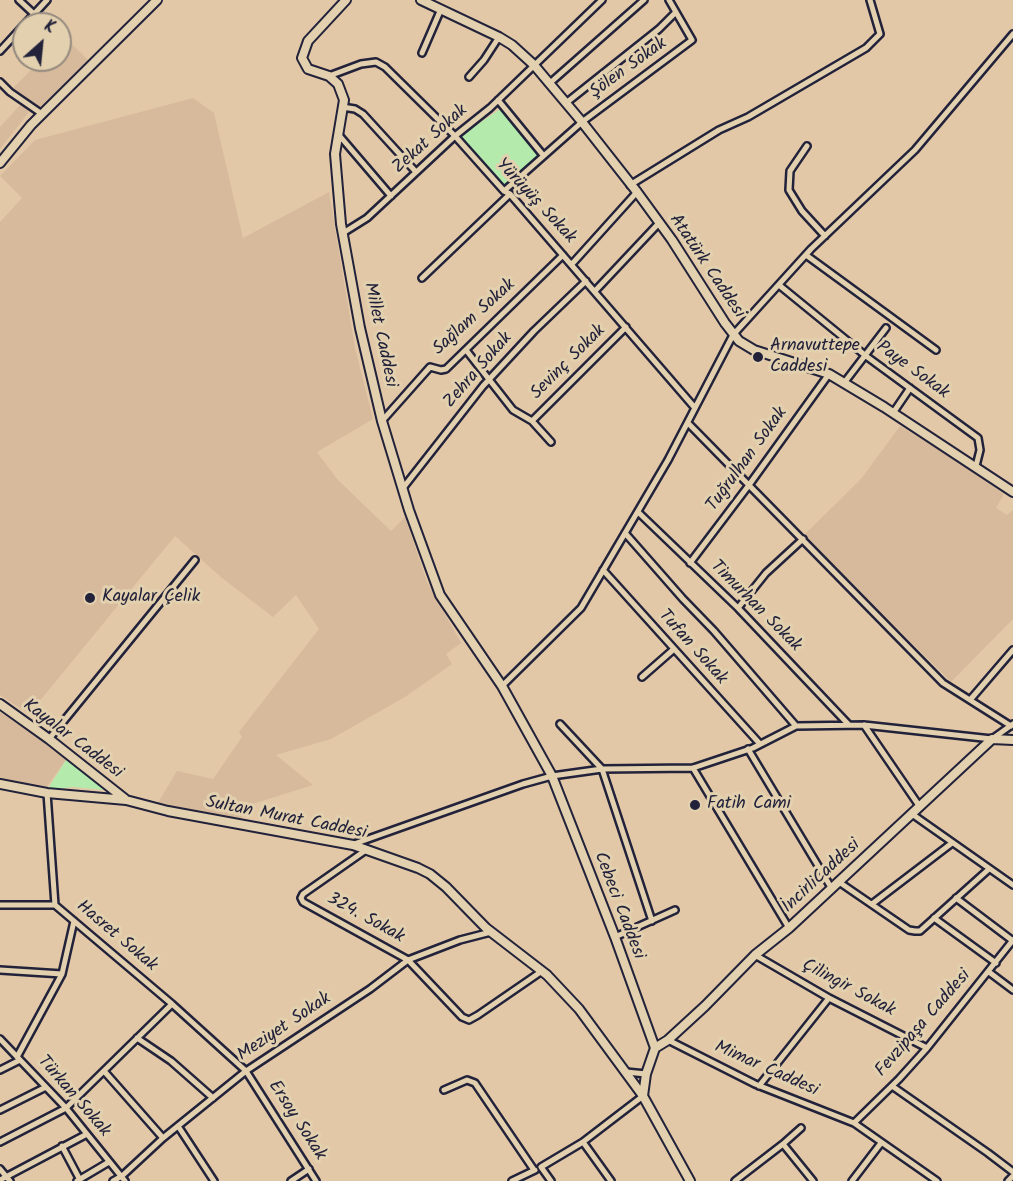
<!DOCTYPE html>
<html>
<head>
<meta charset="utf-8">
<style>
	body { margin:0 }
	#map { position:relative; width:1013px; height:1181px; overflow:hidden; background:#e2c8a6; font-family:Kalam,sans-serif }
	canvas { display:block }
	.north { position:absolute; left:12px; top:12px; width:60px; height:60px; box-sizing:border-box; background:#e2d0ae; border:2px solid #958a80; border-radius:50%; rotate:27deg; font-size:16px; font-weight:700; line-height:24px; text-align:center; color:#22223b }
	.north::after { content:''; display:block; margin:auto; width:21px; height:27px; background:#22223b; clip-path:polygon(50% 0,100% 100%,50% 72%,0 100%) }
</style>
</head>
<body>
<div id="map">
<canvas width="1013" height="1181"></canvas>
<div class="north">K</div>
</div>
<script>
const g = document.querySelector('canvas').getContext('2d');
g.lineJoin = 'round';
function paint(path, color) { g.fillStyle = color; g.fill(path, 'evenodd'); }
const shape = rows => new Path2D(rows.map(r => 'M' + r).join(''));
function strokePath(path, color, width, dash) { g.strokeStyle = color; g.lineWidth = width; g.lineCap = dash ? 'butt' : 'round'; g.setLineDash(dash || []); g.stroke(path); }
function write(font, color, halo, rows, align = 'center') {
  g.font = font + ' Kalam,sans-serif'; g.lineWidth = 6; g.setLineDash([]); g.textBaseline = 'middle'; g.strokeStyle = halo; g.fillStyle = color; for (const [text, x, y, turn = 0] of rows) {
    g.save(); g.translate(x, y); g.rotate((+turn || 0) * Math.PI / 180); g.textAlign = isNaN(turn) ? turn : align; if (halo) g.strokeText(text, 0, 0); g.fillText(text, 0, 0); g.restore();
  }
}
paint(shape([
	[69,41,90,62,40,109,12,89,41,60,60,60,60,50],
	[193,98,214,113,243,238,329,192,355,348,373,419,317,452,337,479,391,531,405,517,427,582,461,643,446,654,452,664,405,697,331,739,276,755,313,785,246,806,241,819,158,803,177,771,213,779,242,737,239,732,319,629,296,595,273,617,222,578,175,536,29,714,0,695,0,222,22,198,0,176,35,140],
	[21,104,29,112,0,149,0,127],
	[900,426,955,460,1004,494,996,508,1007,515,1013,510,1013,619,951,682,804,535,861,479],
	[0,712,18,723,66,760,45,789,0,778]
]), '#d7ba9b');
paint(shape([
	[502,108,541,155,502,187,460,136],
	[66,760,105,788,104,790,73,787,47,790]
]), '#b4ebad');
const street = shape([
	[19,0,34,14],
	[25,24,47,0],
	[0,51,24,25],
	[422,53,441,9],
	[329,76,361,64,376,62,385,67,455,136,504,191,510,194,695,408],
	[469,77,484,60,499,37],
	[0,82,10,92,42,114],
	[550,83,644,0],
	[498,100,543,155],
	[566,103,659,29,676,12],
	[342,107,355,109,363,114,416,172],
	[338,134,391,196],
	[807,146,790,171,789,190,802,211,825,236],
	[630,185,719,130,748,117,866,48,880,34,870,0],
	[504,191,582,122,692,40,669,0],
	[343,233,367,218,455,136,490,108,602,0],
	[806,255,936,350],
	[572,264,637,192],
	[422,278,510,194],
	[779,285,866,356,978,438,980,450,976,466],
	[595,291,659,223],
	[466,350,513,410,532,421,551,442],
	[844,383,886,328],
	[893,413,910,388],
	[382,421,430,367,441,370,446,369,563,255],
	[532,421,626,327],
	[688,423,943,683,1011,726],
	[403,488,483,386,534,331,586,281],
	[638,512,738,608,849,725],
	[625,533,683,599,714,631,796,726],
	[690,563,749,485,829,374],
	[603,570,760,744],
	[738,608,766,573,803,539],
	[642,677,674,649],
	[502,686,581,608,668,460,733,335,811,249,915,150,1013,34],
	[970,700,1013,650],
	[560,724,602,769,652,921],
	[864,725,920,807],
	[49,739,195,560],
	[748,749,832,889],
	[693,768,789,928],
	[47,793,55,905],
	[912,814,1013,885],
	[354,844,523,784,552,776,602,769,693,768,753,748,796,726,864,725,992,739,1013,724],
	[366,850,303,894,301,898,303,902,408,960,462,1017,469,1020,478,1015,542,971],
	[839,882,909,930,915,931,920,931,989,869],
	[956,898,1013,941],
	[872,904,952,843],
	[0,905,55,905,172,1004,246,1071,316,1181],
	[934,918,996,963],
	[615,937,675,910],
	[755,955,829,998,927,1048],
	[0,970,62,974],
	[989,972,1013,990],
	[137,1038,171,1061,213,1098],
	[0,1039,66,1108,125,1181],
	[668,1040,755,1084,854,1123,937,1181],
	[17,1057,62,974,74,921],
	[0,1070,20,1060],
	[104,1071,163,1138],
	[626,1072,646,1074],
	[759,1086,829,998],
	[892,1086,988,1153,1013,1172],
	[444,1090,467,1080,475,1083,534,1170],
	[0,1110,46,1087],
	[854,1123,899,1079,927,1048,1013,940],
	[178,1126,214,1181],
	[0,1142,66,1108,172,1004],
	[783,1144,813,1181],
	[62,1146,80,1180],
	[0,1169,10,1181],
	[0,1180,87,1134],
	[77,1181,109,1162],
	[113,1181,122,1176,163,1138,246,1071,370,989,408,960,460,940,491,932],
	[291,1181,309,1169],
	[512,1181,535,1170],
	[551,1181,541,1167,583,1142],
	[611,1181,583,1142,643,1096],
	[735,1181,783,1144,801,1128],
	[852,1181,881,1143],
	[1008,1181,1013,1176]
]);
const secondary = shape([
	[346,0,308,41,302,58,308,69,329,76,338,84,344,100,335,154,341,224,360,328,382,421,409,510,440,595,502,686,552,776,615,937,655,1048],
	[421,0,499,37,512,45,534,65,582,122,637,192,672,240,725,323,739,341,754,350,829,374,884,407,1013,492],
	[0,163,31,125,157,0],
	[0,704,49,739,125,799],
	[0,784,47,793,126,800,168,811,353,845,418,868,430,874,446,887,486,928,547,975,579,1009,643,1096,690,1181],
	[655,1048,668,1040,705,1006,755,955,789,928,992,739,1013,740],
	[643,1096,646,1074,655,1048]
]);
strokePath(street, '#22223b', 10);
strokePath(secondary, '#22223b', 12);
strokePath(street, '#e2d0ae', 5);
strokePath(secondary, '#e2d0ae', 8);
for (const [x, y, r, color] of [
	[758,357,6,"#22223b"],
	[90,598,6,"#22223b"],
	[695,805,6,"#22223b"]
]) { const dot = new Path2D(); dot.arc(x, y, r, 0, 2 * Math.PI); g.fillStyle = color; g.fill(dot); strokePath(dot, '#e2d0ae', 2); }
write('18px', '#22223b', '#e2d0ae', [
	["Şölen Sokak",629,69,-36],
	["Zekat Sokak",431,140,-42],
	["Yürüyüş Sokak",535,202,47],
	["Atatürk Caddesi",706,267,56],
	["Sağlam Sokak",475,318,-42],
	["Millet Caddesi",379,335,78],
	["Sevinç Sokak",569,363,-45],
	["Zehra Sokak",479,371,-49],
	["Paye Sokak",912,371,36],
	["Tuğrulhan Sokak",748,460,-54],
	["Timurhan Sokak",755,607,45],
	["Tufan Sokak",692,648,48],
	["Kayalar Caddesi",72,740,37],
	["Sultan Murat Caddesi",286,819,11],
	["İncirliCaddesi",822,877,-43],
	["Cebeci Caddesi",618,906,69],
	["324. Sokak",365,919,29],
	["Hasret Sokak",116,937,40],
	["Çilingir Sokak",848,989,28],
	["Fevzipaşa Caddesi",924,1024,-49],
	["Meziyet Sokak",285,1028,-34],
	["Mimar Caddesi",766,1070,24],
	["Türkan Sokak",73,1097,49],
	["Ersoy Sokak",296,1121,57]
]);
write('18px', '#22223b', '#e2d0ae', [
	["Arnavuttepe",770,347],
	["Caddesi",770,368],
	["Kayalar Çelik",102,598],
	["Fatih Cami",707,805]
], 'left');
</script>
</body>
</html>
